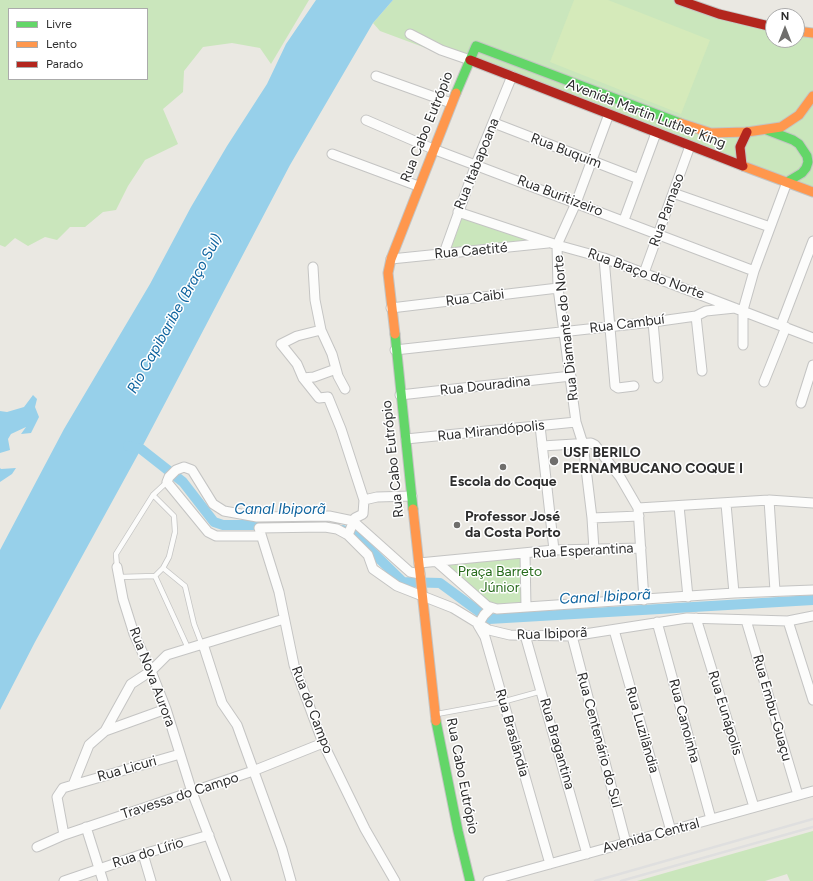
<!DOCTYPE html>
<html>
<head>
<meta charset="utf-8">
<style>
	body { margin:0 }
	#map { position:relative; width:813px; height:881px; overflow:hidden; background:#eae8e2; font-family:Figtree,sans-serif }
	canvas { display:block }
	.legend { position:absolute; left:8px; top:8px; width:140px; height:72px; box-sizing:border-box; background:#fff; border:1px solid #ababab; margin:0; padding:5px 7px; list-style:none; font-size:12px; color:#2d2d2d }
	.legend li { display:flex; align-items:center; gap:8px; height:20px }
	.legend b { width:20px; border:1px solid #ababab }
	.north { position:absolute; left:765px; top:8px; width:40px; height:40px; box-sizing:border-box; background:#fff; border:1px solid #ababab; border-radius:50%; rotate:0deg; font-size:11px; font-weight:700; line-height:16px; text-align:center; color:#2d2d2d }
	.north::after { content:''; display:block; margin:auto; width:14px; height:18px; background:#6f6e6c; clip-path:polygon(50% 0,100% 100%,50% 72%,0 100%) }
</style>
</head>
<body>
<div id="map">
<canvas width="813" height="881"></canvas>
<ul class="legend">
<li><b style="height:5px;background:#63d668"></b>Livre</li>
<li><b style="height:5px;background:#ff974d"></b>Lento</li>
<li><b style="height:5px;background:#b3261e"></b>Parado</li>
</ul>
<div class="north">N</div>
</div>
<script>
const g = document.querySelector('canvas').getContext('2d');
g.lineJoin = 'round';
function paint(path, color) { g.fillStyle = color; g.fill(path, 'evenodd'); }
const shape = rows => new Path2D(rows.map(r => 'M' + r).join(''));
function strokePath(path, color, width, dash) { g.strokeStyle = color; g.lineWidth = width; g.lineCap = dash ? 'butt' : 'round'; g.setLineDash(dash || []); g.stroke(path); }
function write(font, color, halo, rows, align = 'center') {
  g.font = font + ' Figtree,sans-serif'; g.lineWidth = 3; g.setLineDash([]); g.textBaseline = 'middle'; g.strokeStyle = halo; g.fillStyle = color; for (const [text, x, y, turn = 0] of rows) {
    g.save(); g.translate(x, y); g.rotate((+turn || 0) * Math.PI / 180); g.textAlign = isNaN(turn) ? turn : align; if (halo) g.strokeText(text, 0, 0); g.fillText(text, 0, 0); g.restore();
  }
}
paint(shape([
	[0,0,309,0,271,64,260,48,232,43,203,47,184,71,183,92,163,109,178,144,145,160,128,186,116,210,103,212,85,227,70,227,57,240,45,237,28,246,15,238,5,247,0,245],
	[9,9,147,9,147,79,9,79],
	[393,0,678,0,773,27,773,40,797,40,797,31,813,33,813,192,380,31,373,23],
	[462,217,532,241,451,249],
	[522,553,525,611,494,608,441,561],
	[813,831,813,881,790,881,787,874,765,881,637,881]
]), '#cae6bc');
paint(shape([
	[574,0,608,0,710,40,681,114,550,62]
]), '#d5eaba');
paint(shape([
	[316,0,393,0,373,23,290,165,141,449,35,642,0,710,0,550,64,429,150,284,191,207,227,146,267,84,286,44],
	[33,395,37,399,35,407,39,417,31,433,21,434,26,427,11,434,8,439,10,450,0,453,0,411,7,412,24,407],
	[0,468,1,469,16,468,12,474,0,482]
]), '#97d0ea');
strokePath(shape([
	[128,446,141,449,183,482,214,522,223,525,269,525],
	[343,530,355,535,403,582,440,583,489,619,813,600]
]), '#97d0ea', 10);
const lane = shape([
	[117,567,116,554,153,495,167,482],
	[163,568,185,586,194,624,202,645],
	[155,576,188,648],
	[120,577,155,576,163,568,169,557,175,532,174,516,153,495],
	[437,714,502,702,542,691]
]);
const street = shape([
	[410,34,441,50,470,60],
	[376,76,451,103],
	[366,120,433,149,754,271],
	[494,123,639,179],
	[332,154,418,186],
	[673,193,770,227],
	[458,212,557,245,604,258,813,338],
	[624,220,656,133],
	[444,253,476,164,512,76],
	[604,258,615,386,618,388,634,386],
	[391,259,548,243],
	[313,267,315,300,321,330,332,354,338,376,345,389],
	[644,273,690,146],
	[391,308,558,288],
	[696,316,702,371],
	[653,322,658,378],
	[781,325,813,241],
	[321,330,297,336,281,344,297,364,303,378,319,398,328,397,341,429,364,500,363,514,355,518,348,535,368,555,373,569,397,586,453,608,489,630,510,635,572,636,687,618,788,621,813,616],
	[743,345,743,310,754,271,787,182],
	[395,350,653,322,696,316,706,311,735,308],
	[303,378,314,377,336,369],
	[764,382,786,327],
	[400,395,571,376],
	[801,403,813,365],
	[540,426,554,550],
	[406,439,576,422],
	[542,446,591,443,595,445,620,477,638,508,644,600],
	[364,500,377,497,412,496],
	[769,500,775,591],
	[726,504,734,593],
	[679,506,688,597],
	[638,508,769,500,813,503],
	[592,518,639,516],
	[348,535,337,529,325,527,259,528,279,592,294,665,323,743,365,829,395,881],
	[261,536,216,536,208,532,167,482,169,477,176,470,184,467,192,470,213,504,224,511,257,517,329,516,353,521,410,572,420,574],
	[594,550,592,518,583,444,576,422,558,288,557,245,576,203,609,114],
	[525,554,526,607],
	[437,562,487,606,497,609,734,593,813,590],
	[419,563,554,550,641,548],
	[117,567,123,599,134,634,151,671,166,709,192,792,226,881],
	[491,608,484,615,478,625,485,637,550,864],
	[696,618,754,807],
	[746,620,798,795],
	[788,621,813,700],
	[657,622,711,819],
	[614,630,671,831],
	[525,635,587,854],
	[572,636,626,843],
	[203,644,222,703,237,725,282,849,291,881],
	[105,731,166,709],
	[73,785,180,754],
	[86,827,103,881],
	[64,835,57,797,63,788,73,785,89,745,105,731,131,684,151,671,167,655,284,619],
	[37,847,64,835,253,771,323,743],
	[143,854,151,881],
	[64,881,143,854,209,835],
	[488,881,813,791]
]);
const fast = shape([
	[456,93,476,46,680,123],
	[767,130,793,140,799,144,807,156,808,162,806,168,802,173,787,182],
	[395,334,413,509],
	[436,721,458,831,470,881]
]);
const slow = shape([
	[797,31,813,33],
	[680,123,711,133,747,132,781,127,799,115,813,96],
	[743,166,813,192],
	[395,334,388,273,391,259,456,93],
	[413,509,436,721]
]);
const jam = shape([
	[679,0,719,14,773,27],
	[470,60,743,166],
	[742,165,740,147,747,132]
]);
strokePath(lane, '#c4c4c3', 6);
strokePath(street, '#c4c4c3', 11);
strokePath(fast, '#c4c4c3', 11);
strokePath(slow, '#c4c4c3', 11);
strokePath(jam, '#c4c4c3', 11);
strokePath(lane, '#fcfcfb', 4.5);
strokePath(street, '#fcfcfb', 9);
strokePath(fast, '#63d668', 9);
strokePath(slow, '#ff974d', 9);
strokePath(jam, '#b3261e', 9);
strokePath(shape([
	[595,881,813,819],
	[621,881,813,827]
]), '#dfdfdf', 2.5);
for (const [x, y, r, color] of [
	[554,461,5,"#6f6e6c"],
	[503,467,4,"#6f6e6c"],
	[457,525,4,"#6f6e6c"]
]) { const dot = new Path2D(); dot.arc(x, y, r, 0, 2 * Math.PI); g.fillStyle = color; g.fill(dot); strokePath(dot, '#fff', 1.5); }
write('14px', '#2d2d2d', '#fff', [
	["Avenida Martin Luther King",646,114,21],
	["Rua Cabo Eutrópio",427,127,-68],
	["Rua Buquim",566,151,21],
	["Rua Itabapoana",477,164,-68],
	["Rua Buritizeiro",560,196,21],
	["Rua Parnaso",667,210,-70],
	["Rua Caetité",471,251,-5],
	["Rua Braço do Norte",646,274,20],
	["Rua Caibi",475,298,-7],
	["Rua Cambuí",627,324,-7],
	["Rua Diamante do Norte",566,328,-96],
	["Rua Douradina",485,386,-6],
	["Rua Mirandópolis",491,431,-6],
	["Rua Cabo Eutrópio",393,459,-96],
	["Rua Esperantina",583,551,-3],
	["Rua Ibiporã",552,634,-2],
	["Rua Nova Aurora",152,677,69],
	["Rua Embu-Guaçu",772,708,74],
	["Rua do Campo",312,710,69],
	["Rua Eunápolis",725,713,73],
	["Rua Canoinha",684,721,75],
	["Rua Luzilândia",642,730,74],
	["Rua Braslândia",512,733,74],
	["Rua Centenário do Sul",599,740,75],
	["Rua Bragantina",557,744,74],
	["Rua Licuri",127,769,-16],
	["Rua Cabo Eutrópio",462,776,79],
	["Travessa do Campo",180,796,-18],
	["Avenida Central",651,836,-15],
	["Rua do Lírio",148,853,-17]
]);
write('bold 14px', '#2d2d2d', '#fff', [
	["USF BERILO",563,453],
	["PERNAMBUCANO COQUE I",563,469],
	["Escola do Coque",503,482,"center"],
	["Professor José",465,517],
	["da Costa Porto",465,533]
], 'left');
write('14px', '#276b1b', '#fff', [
	["Praça Barreto",500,572],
	["Júnior",500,588]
]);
write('italic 15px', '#0f649f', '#fff', [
	["Rio Capibaribe (Braço Sul)",175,314,-61],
	["Canal Ibiporã",280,510],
	["Canal Ibiporã",605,597,-3]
]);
</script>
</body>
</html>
